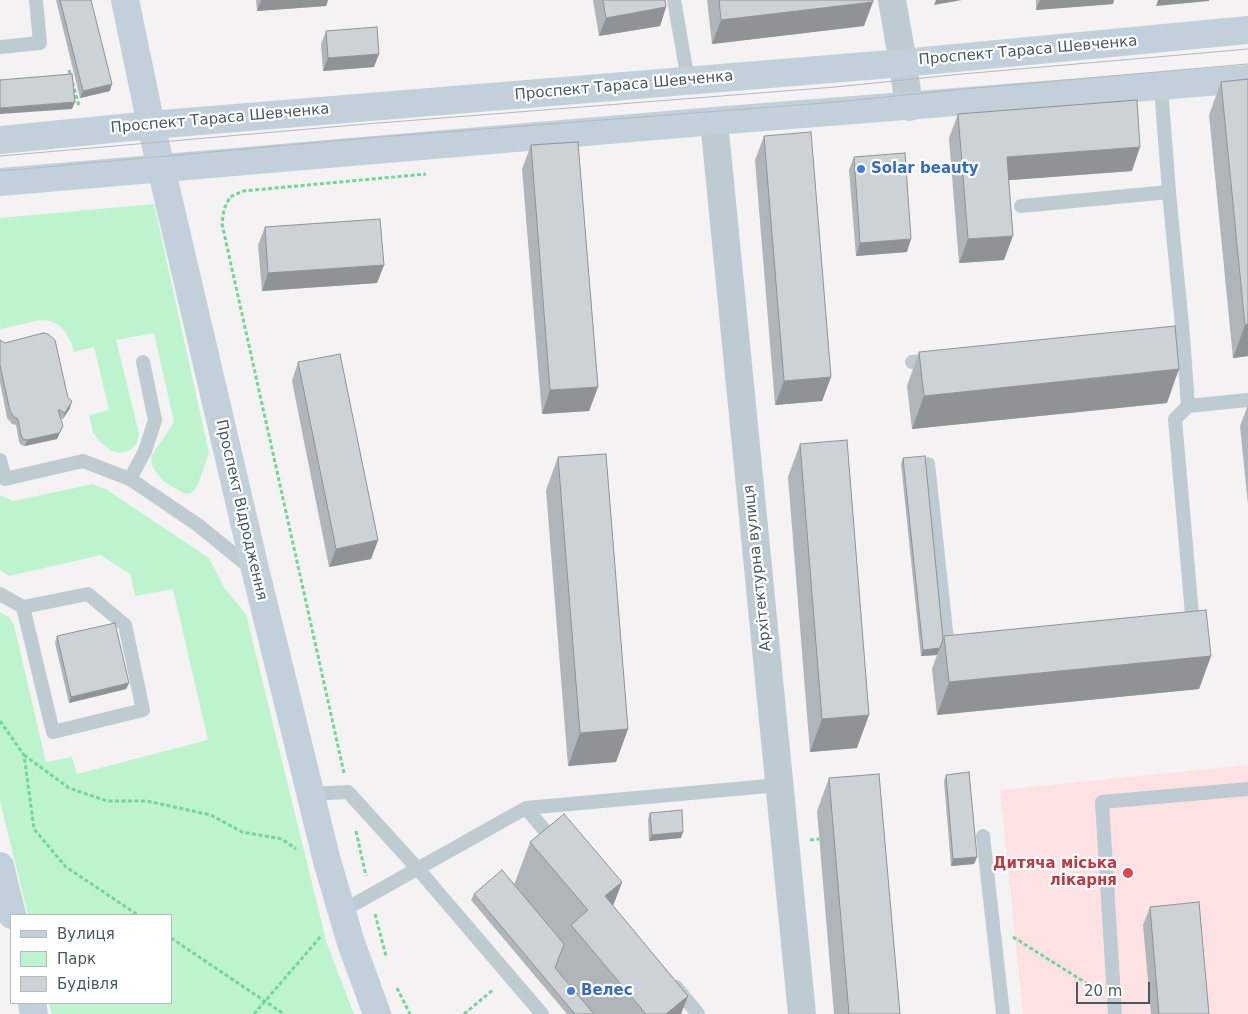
<!DOCTYPE html>
<html>
<head>
<meta charset="utf-8">
<style>
	body { margin:0 }
	#map { position:relative; width:1248px; height:1014px; overflow:hidden; background:#f4f2f2; font-family:"DejaVu Sans",sans-serif }
	canvas { display:block }
	.legend { position:absolute; left:10px; top:914px; width:162px; height:90px; box-sizing:border-box; background:#fff; border:1px solid #b5bcc0; margin:0; padding:6px 9px; list-style:none; font-size:15px; color:#475862 }
	.legend li { display:flex; align-items:center; gap:10px; height:25px }
	.legend b { width:25px; border:1px solid #b5bcc0 }
	.scale { position:absolute; left:1076px; top:982px; width:74px; height:22px; box-sizing:border-box; border:2px solid #475862; border-top:0; padding-left:6px; font-size:15px; line-height:18px; white-space:nowrap; color:#475862; -webkit-text-stroke:4px #fff; paint-order:stroke }
</style>
</head>
<body>
<div id="map">
<canvas width="1248" height="1014"></canvas>
<ul class="legend">
<li><b style="height:6px;background:#c1d0da"></b>Вулиця</li>
<li><b style="height:14px;background:#bef4cd"></b>Парк</li>
<li><b style="height:14px;background:#cdd2d7"></b>Будівля</li>
</ul>
<div class="scale">20 m</div>
</div>
<script>
const g = document.querySelector('canvas').getContext('2d');
g.lineJoin = 'round';
function paint(path, color) { g.fillStyle = color; g.fill(path, 'evenodd'); }
const shape = rows => new Path2D(rows.map(r => 'M' + r).join(''));
function strokePath(path, color, width, dash) { g.strokeStyle = color; g.lineWidth = width; g.lineCap = dash ? 'butt' : 'round'; g.setLineDash(dash || []); g.stroke(path); }
function write(font, color, halo, rows, align = 'center') {
  g.font = font + ' "DejaVu Sans",sans-serif'; g.lineWidth = 4.5; g.setLineDash([]); g.textBaseline = 'middle'; g.strokeStyle = halo; g.fillStyle = color; for (const [text, x, y, turn = 0] of rows) {
    g.save(); g.translate(x, y); g.rotate((+turn || 0) * Math.PI / 180); g.textAlign = isNaN(turn) ? turn : align; if (halo) g.strokeText(text, 0, 0); g.fillText(text, 0, 0); g.restore();
  }
}
paint(shape([
	[1248,765,1248,1014,1023,1014,1000,790]
]), '#fee2e3');
paint(shape([
	[154,204,209,453,198,484,194,491,189,494,183,493,163,481,153,468,151,461,152,455,174,422,154,333,116,340,139,433,137,443,133,448,128,451,119,453,111,451,98,440,93,432,89,415,109,410,94,347,74,352,71,342,65,332,60,326,51,321,41,320,0,329,0,218],
	[93,484,107,490,209,558,225,589,246,614,327,944,354,1014,52,1014,49,1003,171,1003,171,915,28,915,0,801,0,612,9,617,14,625,46,762,72,757,77,774,208,740,173,589,135,596,130,574,101,555,9,576,0,570,0,495,13,501]
]), '#bef4cd');
strokePath(shape([
	[69,70,79,106],
	[0,721,24,755,34,829,66,867,138,915],
	[24,755,69,788,107,801,147,801,211,815,242,832,282,839,296,849],
	[344,773,222,224,224,209,230,197,243,191,426,174],
	[356,831,366,876],
	[810,840,819,839],
	[375,914,386,956],
	[1013,937,1094,988],
	[171,938,284,1014],
	[397,988,410,1014],
	[254,1014,322,935],
	[464,1014,494,989]
]), '#72d69a', 3, [4, 2.5]);
strokePath(shape([
	[674,0,688,80],
	[0,47,40,43,36,0],
	[1161,87,1169,192,1183,336,1174,337],
	[1021,206,1169,192],
	[1183,336,1188,406,1175,419,1193,626,1190,626],
	[912,362,934,360],
	[1188,406,1248,400],
	[0,460,5,479,83,461,130,479,198,525,252,569],
	[928,464,948,649,952,649],
	[130,479,145,451,155,420,143,362],
	[0,594,23,607,88,594,125,625,143,710,53,732,23,607],
	[310,794,348,792,418,869,542,1014],
	[526,808,556,844],
	[983,836,1003,1014],
	[342,911,526,808,779,785],
	[676,987,698,1014],
	[1115,1014,1102,802,1248,789]
]), '#becbd2', 14);
strokePath(shape([
	[892,0,903,63,909,107],
	[714,121,802,1014]
]), '#becbd2', 28);
strokePath(shape([
	[125,0,151,125,256,573,327,861,351,943,377,1014],
	[0,140,151,125,903,63,1248,30],
	[0,182,714,121,1248,79],
	[0,866,12,915],
	[32,1003,34,1014]
]), '#c1d0da', 28);
strokePath(shape([
	[0,156,366,124,835,87,962,74,1248,49],
	[0,171,367,138,837,102,963,89,1248,64]
]), '#b3b8bd', 1);
paint(shape([
	[56,0,91,0,110,91,80,98],
	[256,0,328,0,326,6,257,11],
	[593,0,665,0,666,7,660,26,599,36],
	[707,0,873,0,864,26,712,44],
	[1036,0,1114,0,1113,4,1036,10],
	[326,31,374,67,323,71,321,44],
	[1221,82,1248,356,1233,358,1209,115],
	[958,114,1132,171,1009,180,1004,260,959,263,949,138],
	[764,136,831,377,822,401,775,405,755,160],
	[531,145,598,387,589,411,542,414,522,169],
	[854,157,907,252,856,256,849,170],
	[265,227,384,265,377,283,262,291,258,245],
	[0,340,70,408,63,419,60,418,60,432,57,439,25,446,21,445,19,442,16,425,12,424,7,418,0,382],
	[919,352,1167,403,912,429,907,386],
	[298,362,378,540,371,559,329,567,292,381],
	[1248,405,1248,505,1240,426],
	[800,444,857,748,810,752,788,477],
	[558,457,628,729,616,762,568,766,546,490],
	[903,458,943,639,944,636,1211,656,1199,689,937,715,932,669,937,655,921,656,901,464],
	[57,636,129,683,126,689,69,703,55,643],
	[946,775,977,857,974,864,951,866,944,781],
	[829,778,900,1014,834,1014,817,811],
	[650,813,681,838,649,841,648,819],
	[530,842,622,882,613,906,688,996,681,1014,567,1014,471,900,474,894,514,885],
	[1150,907,1209,1014,1151,1014,1143,925]
]), '#b0b5b9');
paint(shape([
	[261,0,328,0,326,6,257,11],
	[936,0,962,0,934,5],
	[1040,0,1114,0,1113,4,1036,10],
	[1158,0,1209,0,1209,1,1156,6],
	[873,2,864,26,712,44,721,20],
	[666,7,660,26,599,36,606,18],
	[379,54,374,67,323,71,328,58],
	[112,84,110,91,80,98,83,91],
	[75,102,72,109,0,114,0,108],
	[1140,147,1132,171,998,181,1007,157],
	[1013,236,1004,260,959,263,968,239],
	[911,239,907,252,856,256,860,243],
	[384,265,377,283,262,291,268,273],
	[1248,324,1248,356,1233,358,1245,325],
	[1179,369,1167,403,912,429,924,396],
	[831,377,822,401,775,405,784,381],
	[598,387,589,411,542,414,550,390],
	[72,401,70,408,63,419,65,413],
	[63,426,57,439,25,446,27,440],
	[378,540,371,559,329,567,336,549],
	[940,648,937,655,921,656,923,650],
	[1211,656,1199,689,937,715,949,682],
	[129,683,126,689,69,703,71,697],
	[869,715,857,748,810,752,822,719],
	[628,729,616,762,568,766,580,733],
	[683,832,681,838,649,841,652,835],
	[977,857,974,864,951,866,953,859],
	[622,882,603,932,605,896],
	[688,996,681,1014,666,1014]
]), '#909396');
const building = shape([
	[60,0,91,0,112,84,83,91,60,0],
	[603,0,665,0,666,7,606,18,603,0],
	[719,0,873,0,873,2,721,20,719,0],
	[377,27,379,54,328,58,326,31,377,27],
	[72,74,75,102,0,108,0,80,72,74],
	[1248,79,1248,324,1245,325,1221,82,1248,79],
	[1137,100,1140,147,1007,157,1013,236,968,239,958,114,1137,100],
	[811,132,831,377,784,381,764,136,811,132],
	[578,142,598,387,550,390,531,145,578,142],
	[905,153,911,239,860,243,854,157,905,153],
	[380,219,384,265,268,273,265,227,380,219],
	[1175,326,1179,369,924,396,919,352,1175,326],
	[43,333,48,334,55,340,68,398,72,401,65,413,60,410,58,410,63,426,59,433,27,440,23,439,21,435,18,419,14,417,10,411,0,365,0,340,5,343,43,333],
	[340,354,378,540,336,549,298,362,340,354],
	[847,440,869,715,822,719,800,444,847,440],
	[606,454,628,729,580,733,558,457,606,454],
	[925,456,943,639,940,648,923,650,903,458,925,456],
	[1206,610,1211,656,949,682,944,636,1206,610],
	[115,623,129,683,71,697,57,636,115,623],
	[969,772,977,857,953,859,946,775,969,772],
	[879,774,900,1014,849,1014,829,778,879,774],
	[682,810,683,832,652,835,650,813,682,810],
	[564,814,622,882,605,896,688,996,666,1014,646,1014,571,925,588,910,530,842,564,814],
	[502,870,564,944,555,968,594,1014,575,1014,474,894,502,870],
	[1199,902,1209,1014,1159,1014,1150,907,1199,902]
]);
paint(building, '#cdd2d7');
strokePath(building, '#909396', 1);
for (const [x, y, r, color] of [
	[861,169,5,"#3f7fe0"],
	[1128,873,6,"#e0444e"],
	[571,991,5,"#3f7fe0"]
]) { const dot = new Path2D(); dot.arc(x, y, r, 0, 2 * Math.PI); g.fillStyle = color; g.fill(dot); strokePath(dot, '#fff', 2); }
write('15px', '#475862', '#fff', [
	["Проспект Тараса Шевченка",1028,51,-5],
	["Проспект Тараса Шевченка",624,86,-5],
	["Проспект Тараса Шевченка",220,119,-5],
	["Проспект Відродження",241,510,77],
	["Архітектурна вулиця",758,568,-96]
]);
write('bold 15px', '#366cbe', '#fff', [
	["Solar beauty",871,169],
	["Велес",581,991]
], 'left');
write('bold 15px', '#be3a42', '#fff', [
	["Дитяча міська",1117,864],
	["лікарня",1117,881]
], 'right');
</script>
</body>
</html>
